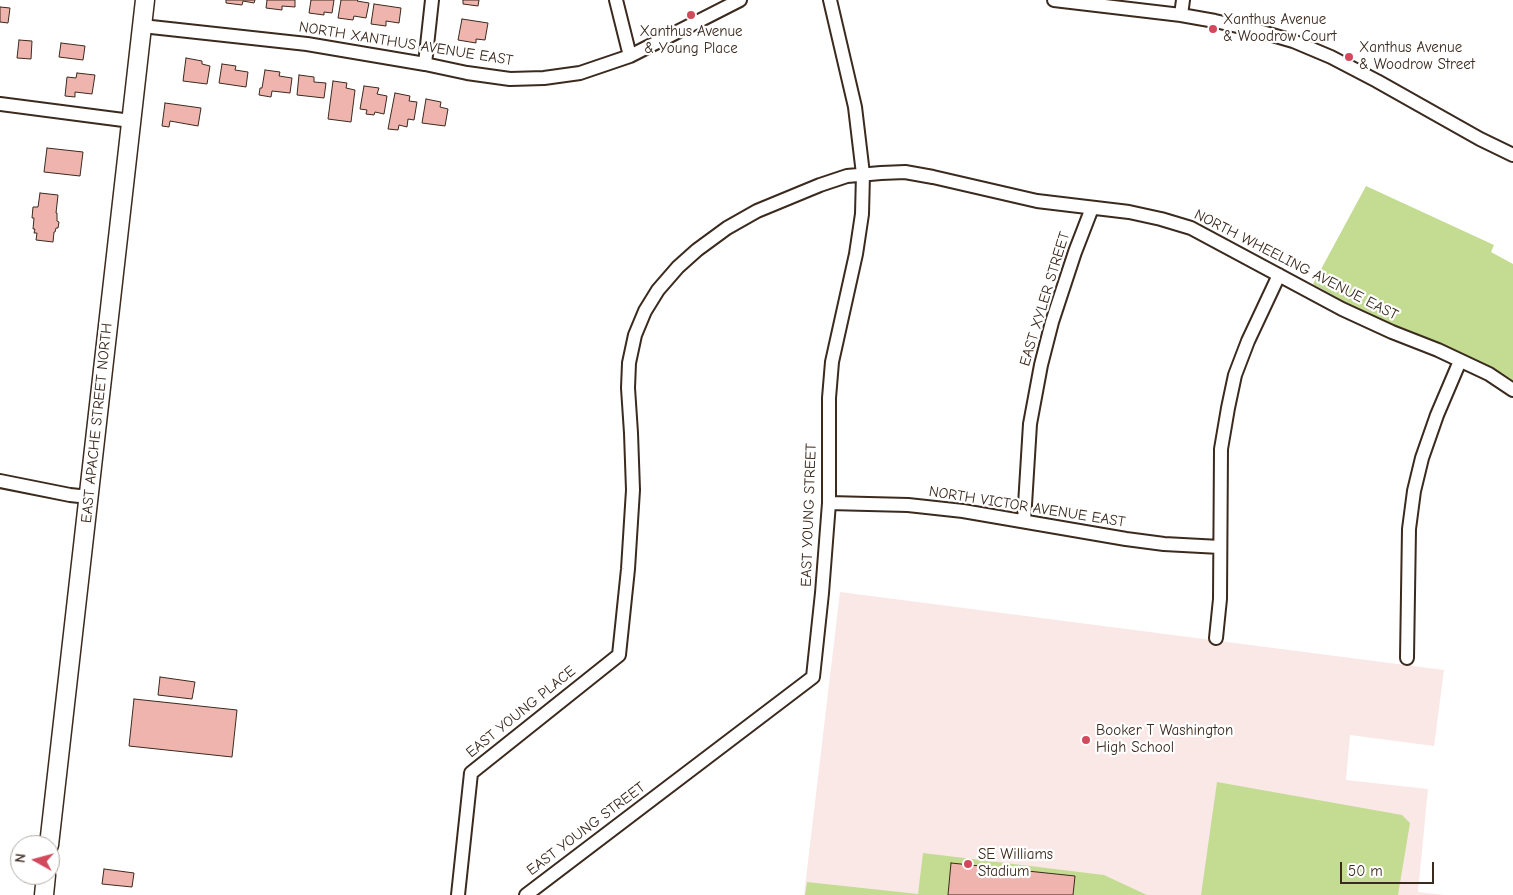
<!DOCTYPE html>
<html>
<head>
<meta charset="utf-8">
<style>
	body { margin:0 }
	#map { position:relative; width:1513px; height:895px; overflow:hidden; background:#fff; font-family:"Comic Neue",sans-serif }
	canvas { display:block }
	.north { position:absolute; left:10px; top:835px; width:50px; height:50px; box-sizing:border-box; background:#fff; border:1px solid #b1aaa5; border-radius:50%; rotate:277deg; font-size:14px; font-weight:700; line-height:20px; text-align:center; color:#3b2a1e }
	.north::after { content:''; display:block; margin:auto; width:18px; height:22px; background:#d1495b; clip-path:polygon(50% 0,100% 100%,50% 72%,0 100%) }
	.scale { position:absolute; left:1340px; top:862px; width:94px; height:22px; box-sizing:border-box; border:2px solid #3b2a1e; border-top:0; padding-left:6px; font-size:15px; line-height:18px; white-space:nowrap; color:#3b2a1e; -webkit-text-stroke:4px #fff; paint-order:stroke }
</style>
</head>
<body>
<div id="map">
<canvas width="1513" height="895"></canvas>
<div class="north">N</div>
<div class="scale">50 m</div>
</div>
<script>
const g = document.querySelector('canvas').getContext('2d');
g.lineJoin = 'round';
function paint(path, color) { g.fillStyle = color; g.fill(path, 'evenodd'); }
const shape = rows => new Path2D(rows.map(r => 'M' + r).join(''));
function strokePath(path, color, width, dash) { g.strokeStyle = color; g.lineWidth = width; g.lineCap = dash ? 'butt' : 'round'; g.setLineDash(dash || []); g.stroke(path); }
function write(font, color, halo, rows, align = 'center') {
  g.font = font + ' "Comic Neue",sans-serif'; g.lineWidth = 4.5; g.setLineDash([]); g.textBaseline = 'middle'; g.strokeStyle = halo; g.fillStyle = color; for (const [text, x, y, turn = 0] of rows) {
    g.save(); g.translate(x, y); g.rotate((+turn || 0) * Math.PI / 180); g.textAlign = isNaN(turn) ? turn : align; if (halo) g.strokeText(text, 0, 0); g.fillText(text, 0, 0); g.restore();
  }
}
paint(shape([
	[840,592,1444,670,1434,746,1350,735,1346,780,1428,789,1418,892,1445,895,804,895]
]), '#fae8e7');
paint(shape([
	[1366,186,1494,245,1491,252,1513,264,1513,383,1501,374,1460,353,1367,314,1313,284],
	[1217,782,1402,815,1410,823,1398,895,1201,895],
	[923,853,1104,875,1147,895,805,895,807,882,918,894]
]), '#c3dc92');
const building = shape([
	[226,0,255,0,254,3,243,1,242,5,226,3,226,0],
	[267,0,295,0,295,7,282,6,282,10,266,8,267,0],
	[311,0,334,0,332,13,324,12,324,15,309,13,311,0],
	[341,0,358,0,357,1,369,3,366,18,354,16,353,20,338,18,341,0],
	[463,0,479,0,478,6,463,4,463,0],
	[374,4,401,8,399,23,386,21,386,26,371,24,374,4],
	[0,7,10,8,8,23,0,22,0,7],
	[462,19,488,23,485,40,476,39,476,43,458,40,462,19],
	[19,40,32,41,31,59,17,58,19,40],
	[61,43,85,46,83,60,59,57,61,43],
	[186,58,202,61,202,64,210,66,207,84,183,81,186,58],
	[222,64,236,66,235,70,248,72,246,87,219,83,222,64],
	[265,70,280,72,279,76,292,78,290,93,272,91,271,97,259,95,260,88,262,88,265,70],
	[77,73,95,75,92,94,75,92,75,97,65,96,67,77,76,78,77,73],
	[299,75,314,77,314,82,326,83,324,98,297,95,299,75],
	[333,81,347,83,346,88,355,90,351,122,328,119,333,81],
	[364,86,379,88,377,94,387,96,384,114,375,112,374,115,366,114,367,110,360,109,364,86],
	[395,93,410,96,409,101,417,102,414,120,408,119,407,127,399,125,398,130,388,129,395,93],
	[426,99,441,102,440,107,448,109,445,126,422,123,426,99],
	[165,103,201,108,198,126,170,121,169,127,162,126,165,103],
	[47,148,83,152,80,176,44,172,47,148],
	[40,193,58,195,56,213,57,213,57,221,59,222,58,228,56,228,55,232,54,232,53,242,36,240,37,233,34,233,35,229,33,229,34,218,32,218,33,207,38,207,40,193],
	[160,677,195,682,192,699,158,695,160,677],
	[134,699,237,710,232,757,129,746,134,699],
	[951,863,1075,876,1073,895,948,895,951,863],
	[104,869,134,873,132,887,102,884,104,869]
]);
paint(building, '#f0b4af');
strokePath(building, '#3b2a1e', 1);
const street = shape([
	[616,0,630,56],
	[1054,0,1181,15,1215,21,1255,30,1293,41,1331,57,1377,81,1480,139,1513,155],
	[1181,15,1183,0],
	[142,26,307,44,425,64,467,73,510,79,544,78,580,73,630,56,740,0],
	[425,64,432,0],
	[0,104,131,121],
	[0,481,70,495,89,497],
	[829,503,908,505,963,511,1126,539,1164,544,1220,547],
	[1024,521,1030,424,1041,365,1052,322,1075,252,1092,208],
	[1216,638,1220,599,1221,449,1228,408,1235,375,1248,341,1279,275],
	[1407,658,1409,529,1414,491,1422,458,1437,415,1460,361],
	[458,895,471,773,619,655,628,569,633,490,631,433,628,388,629,363,635,335,645,311,658,290,678,267,697,250,727,228,757,211,820,185,847,176,881,173,905,172,933,177,1037,201,1129,212,1161,219,1191,228,1342,309,1392,332,1438,350,1489,374,1513,390],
	[526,895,813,677,822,593,829,503,829,398,832,362,856,254,862,214,863,174,855,107,830,0]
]);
const secondary = shape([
	[49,845,145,0],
	[44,895,46,875]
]);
strokePath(street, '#3b2a1e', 16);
strokePath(secondary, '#3b2a1e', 21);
strokePath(street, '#fff', 12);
strokePath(secondary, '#fff', 18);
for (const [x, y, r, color] of [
	[691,15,5,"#d1495b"],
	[1213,29,5,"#d1495b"],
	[1349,57,5,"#d1495b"],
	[1086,740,5,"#d1495b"],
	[968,864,5,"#d1495b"]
]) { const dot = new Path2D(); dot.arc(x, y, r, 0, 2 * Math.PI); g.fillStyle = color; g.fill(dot); strokePath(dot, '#fff', 2); }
write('15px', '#3b2a1e', '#fff', [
	["Xanthus Avenue",1223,20],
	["& Woodrow Court",1223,37],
	["Xanthus Avenue",691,32,"center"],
	["& Young Place",691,49,"center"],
	["Xanthus Avenue",1359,48],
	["& Woodrow Street",1359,65],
	["Booker T Washington",1096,731],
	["High School",1096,748],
	["SE Williams",978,855],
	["Stadium",978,872]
], 'left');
write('15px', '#3b2a1e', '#fff', [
	["NORTH XANTHUS AVENUE EAST",406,44,9],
	["NORTH WHEELING AVENUE EAST",1296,265,27],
	["EAST XYLER STREET",1045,299,-73],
	["EAST APACHE STREET NORTH",97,423,-84],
	["NORTH VICTOR AVENUE EAST",1027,507,9],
	["EAST YOUNG STREET",809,515,-88],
	["EAST YOUNG PLACE",521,712,-39],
	["EAST YOUNG STREET",586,829,-37]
]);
</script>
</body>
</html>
